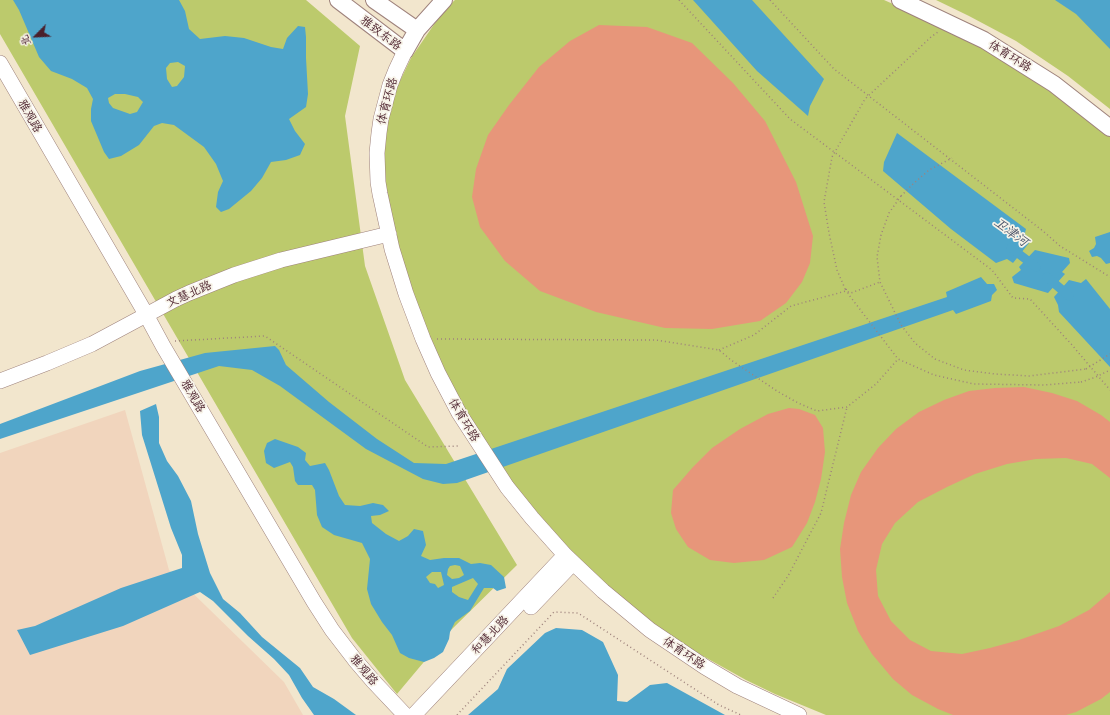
<!DOCTYPE html>
<html>
<head>
<meta charset="utf-8">
<style>
	body { margin:0 }
	#map { position:relative; width:1110px; height:715px; overflow:hidden; background:#f2e6cd; font-family:Mali,"LXGW WenKai TC",sans-serif }
	canvas { display:block }
	.north { position:absolute; left:16px; top:16px; width:40px; height:40px; -webkit-text-stroke:3px #f7f3e8; paint-order:stroke; rotate:246deg; font-size:11px; font-weight:700; line-height:16px; text-align:center; color:#4a1f2b }
	.north::after { content:''; display:block; margin:auto; width:14px; height:18px; background:#4a1f2b; clip-path:polygon(50% 0,100% 100%,50% 72%,0 100%) }
</style>
</head>
<body>
<div id="map">
<canvas width="1110" height="715"></canvas>
<div class="north">北</div>
</div>
<script>
const g = document.querySelector('canvas').getContext('2d');
g.lineJoin = 'round';
function paint(path, color) { g.fillStyle = color; g.fill(path, 'evenodd'); }
const shape = rows => new Path2D(rows.map(r => 'M' + r).join(''));
function strokePath(path, color, width, dash) { g.strokeStyle = color; g.lineWidth = width; g.lineCap = dash ? 'butt' : 'round'; g.setLineDash(dash || []); g.stroke(path); }
function write(font, color, halo, rows, align = 'center') {
  g.font = font + ' Mali,"LXGW WenKai TC",sans-serif'; g.lineWidth = 3.5; g.setLineDash([]); g.textBaseline = 'middle'; g.strokeStyle = halo; g.fillStyle = color; for (const [text, x, y, turn = 0] of rows) {
    g.save(); g.translate(x, y); g.rotate((+turn || 0) * Math.PI / 180); g.textAlign = isNaN(turn) ? turn : align; if (halo) g.strokeText(text, 0, 0); g.fillText(text, 0, 0); g.restore();
  }
}
paint(shape([
	[125,410,169,570,284,682,303,715,0,715,0,453]
]), '#f1d5bd');
paint(shape([
	[0,0,306,0,360,46,345,116,365,266,405,380,517,565,449,632,397,694,352,638,0,34],
	[455,0,884,0,938,24,975,43,1018,70,1070,105,1110,136,1110,715,826,715,775,694,746,680,685,646,638,614,620,598,553,533,509,479,462,404,438,361,400,258,383,182,383,146,388,115,398,85,411,58,435,23,446,8],
	[936,0,1110,0,1110,109,1068,76,1016,41,969,16]
]), '#bcca6c');
paint(shape([
	[13,0,179,0,185,11,189,29,200,39,225,36,244,38,271,47,283,49,287,38,298,26,305,27,306,37,306,58,308,94,306,107,289,119,295,131,305,144,300,155,286,160,271,162,262,178,251,191,229,209,221,212,216,207,218,192,223,181,216,164,204,147,174,125,162,123,154,126,139,145,121,156,109,159,104,152,91,121,91,109,93,99,87,88,72,79,51,71,39,57,19,10],
	[178,62,185,66,184,77,177,86,172,87,167,79,166,68,170,63],
	[115,94,125,94,138,97,143,102,137,112,130,114,113,108,109,103,108,98],
	[693,0,752,0,824,79,810,106,808,116,757,71],
	[1055,0,1110,0,1110,49,1076,14],
	[897,133,1026,229,1025,233,1026,239,1029,243,1013,263,1007,259,996,263,951,229,883,171,884,162],
	[1110,232,1110,263,1106,264,1101,258,1097,256,1092,257,1089,251,1094,248,1096,244,1095,237],
	[1035,250,1069,258,1070,263,1062,272,1065,274,1048,293,1014,283,1012,277,1021,270,1019,267],
	[981,277,987,284,994,284,997,290,992,295,991,301,956,314,953,310,457,483,443,484,423,479,366,449,280,386,252,370,219,366,0,439,0,424,140,371,205,353,275,346,279,350,286,365,329,402,377,439,414,463,446,464,947,297,946,292],
	[1086,279,1110,309,1110,367,1059,312,1058,305,1054,297,1069,280,1081,283],
	[156,404,159,417,159,443,167,461,178,476,191,501,198,534,210,573,223,599,240,613,262,637,300,668,313,687,334,699,356,715,314,715,302,698,289,675,274,659,248,636,213,601,200,592,123,626,30,655,17,630,35,626,121,588,182,568,182,555,171,528,142,435,140,411],
	[275,439,298,447,306,453,305,460,310,466,325,463,329,470,339,496,345,505,360,506,373,503,383,505,389,511,380,515,371,516,372,523,386,534,399,541,408,536,414,529,423,531,426,545,421,556,430,560,444,558,459,558,471,564,480,563,491,565,504,577,506,588,497,591,493,588,484,588,470,611,455,622,450,632,449,639,443,652,434,658,424,662,409,658,400,653,392,635,382,622,371,604,367,589,370,559,362,543,334,535,322,527,317,515,315,490,312,485,298,485,295,481,293,467,290,462,274,468,266,463,264,451,267,443],
	[455,565,460,566,464,575,459,578,452,579,447,575,448,569,450,566],
	[432,572,441,572,444,585,438,588,435,584,430,583,426,577],
	[473,578,478,584,468,600,459,597,452,592,452,587],
	[556,628,582,630,603,642,618,675,617,701,627,702,650,685,667,683,725,715,468,715,498,689,507,669,545,633]
]), '#4ea5cb');
strokePath(shape([
	[1011,248,1036,267],
	[1047,277,1069,296]
]), '#4ea5cb', 9);
paint(shape([
	[599,25,647,27,692,43,733,83,765,121,796,182,813,236,810,263,802,282,786,303,760,321,712,329,665,328,596,312,540,291,505,261,480,227,472,197,476,169,488,135,509,105,539,67,570,41],
	[1024,387,1052,393,1077,401,1101,415,1110,422,1110,478,1092,464,1066,458,1036,459,1007,464,975,474,947,487,918,502,895,523,882,544,876,570,878,596,891,621,910,640,931,651,962,654,990,648,1019,640,1059,626,1089,610,1110,592,1110,692,1101,699,1076,712,1066,715,953,715,938,709,912,695,893,679,872,654,858,631,847,603,842,577,840,549,844,523,851,495,861,472,878,448,896,429,919,412,944,400,969,391,995,388],
	[789,408,799,409,815,415,823,428,825,452,821,479,815,502,807,523,792,547,764,560,734,563,710,560,688,547,676,529,671,513,673,490,693,467,712,448,740,429,768,414]
]), '#e7967a');
const secondary = shape([
	[405,51,396,70,390,85,381,119,379,133,377,153,378,182,380,194,392,249,406,294,423,339,438,373,459,413,507,487,532,518,565,555,603,591,650,630,705,667,737,686,799,715],
	[0,63,143,309,163,346,314,602,332,630,355,660,373,681,405,715],
	[0,381,47,363,92,344,176,299,189,293,234,275,281,260,389,234],
	[531,607,573,563],
	[414,715,565,555]
]);
const primary = shape([
	[338,0,405,51,417,30,444,0],
	[374,0,417,30],
	[900,0,984,40,1054,84,1110,128]
]);
strokePath(secondary, '#9e827c', 16);
strokePath(primary, '#9e827c', 18);
strokePath(shape([
	[679,0,790,119,992,270,1013,298,1030,299,1072,345,1110,390],
	[770,0,834,69,1043,231,1060,246,1110,277],
	[901,196,889,213,881,235,877,257,880,282,901,325,915,343,935,359,964,370,995,374,1029,376,1086,369],
	[846,289,846,291,837,270,829,233,824,202,832,157,865,99,931,37,938,32],
	[437,339,656,340,719,350,731,360,777,391,798,403,817,411,847,407,876,384,898,359,934,375,974,384,1044,385,1081,382],
	[175,341,265,336,428,447,459,446],
	[719,350,754,335,791,306,846,291,851,293,880,282],
	[773,598,788,576,821,513,847,407],
	[457,715,554,612,578,613,719,705,741,715]
]), '#9e827c', 1.5, [1, 3]);
strokePath(secondary, '#fff', 15);
strokePath(primary, '#fff', 16);
strokePath(shape([
	[901,196,913,184,929,170,952,158],
	[846,289,849,295,898,359],
	[1086,369,1110,354],
	[1081,382,1096,377,1110,370]
]), '#9e827c', 1.5, [1, 3]);
write('12px', '#4a1f2b', '#f7f3e8', [
	["雅致东路",381,33,37],
	["体育环路",1010,56,32],
	["体育环路",387,101,-75],
	["雅观路",30,116,60],
	["文慧北路",189,294,-24],
	["雅观路",193,396,60],
	["体育环路",464,420,59],
	["和慧北路",490,635,-47],
	["体育环路",684,653,34],
	["雅观路",364,670,50]
]);
write('italic 13px', '#4c556b', '#f7f3e8', [
	["卫津河",1011,232,37]
]);
</script>
</body>
</html>
